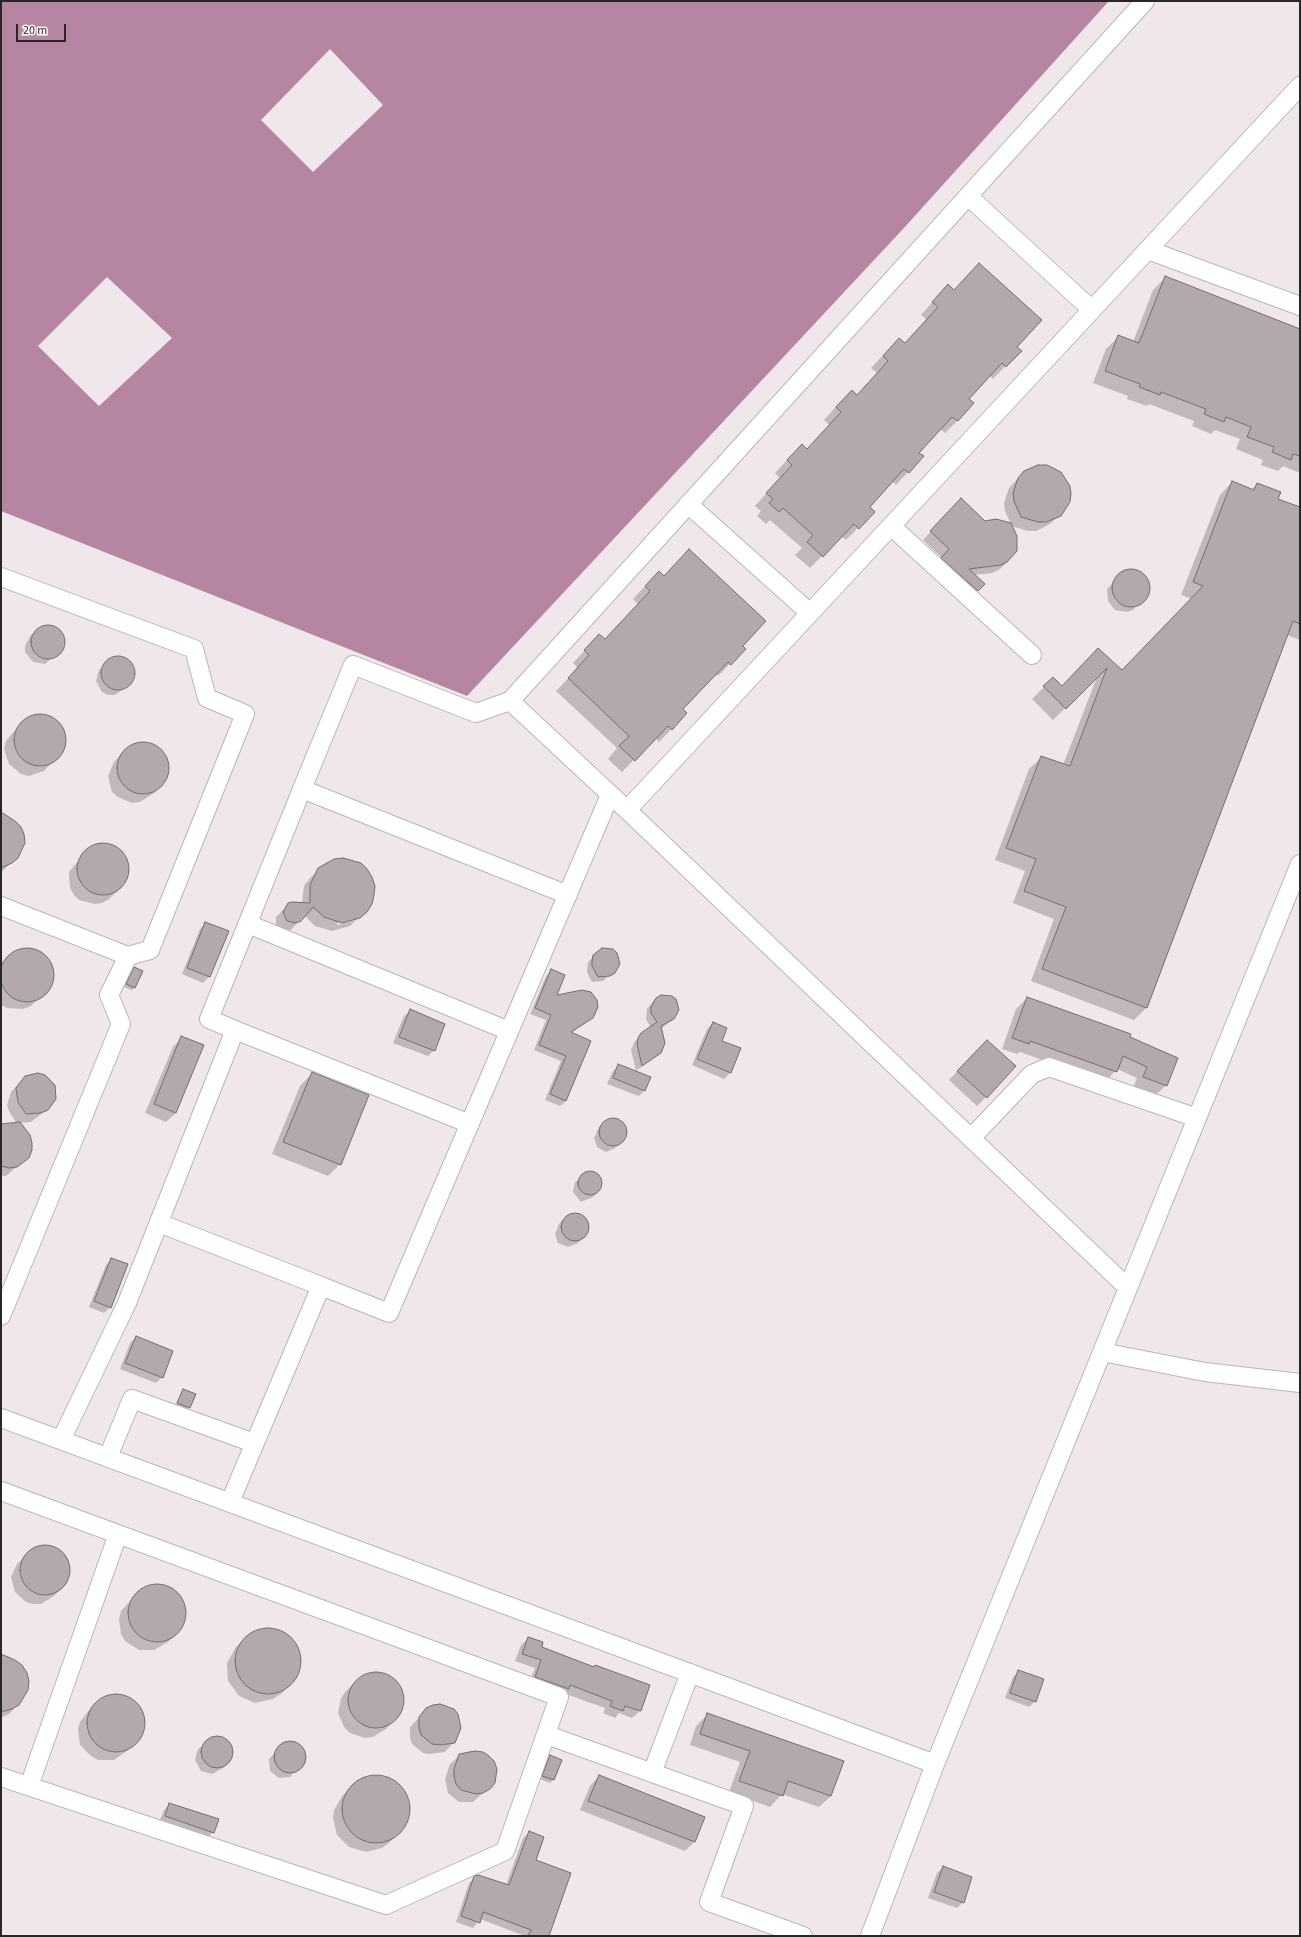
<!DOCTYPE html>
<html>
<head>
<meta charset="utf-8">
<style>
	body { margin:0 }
	#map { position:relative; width:1301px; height:1937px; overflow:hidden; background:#f0e7ec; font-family:"Source Sans 3",sans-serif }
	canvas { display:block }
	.frame { position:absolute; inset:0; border:2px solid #292628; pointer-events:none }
	.scale { position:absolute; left:16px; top:24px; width:50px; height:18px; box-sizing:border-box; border:2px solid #292628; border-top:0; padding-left:5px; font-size:12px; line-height:14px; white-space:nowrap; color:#292628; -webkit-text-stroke:3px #fdf5f9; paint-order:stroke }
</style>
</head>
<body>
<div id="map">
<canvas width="1301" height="1937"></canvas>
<div class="frame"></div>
<div class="scale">20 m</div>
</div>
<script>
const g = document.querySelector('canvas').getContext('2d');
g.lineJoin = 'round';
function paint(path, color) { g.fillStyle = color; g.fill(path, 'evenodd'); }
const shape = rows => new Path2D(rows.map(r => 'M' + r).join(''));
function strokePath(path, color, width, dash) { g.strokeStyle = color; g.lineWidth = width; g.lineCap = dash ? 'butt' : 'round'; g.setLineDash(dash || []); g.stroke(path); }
paint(shape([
	[1,1,1109,1,903,229,467,696,1,511],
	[330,49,383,105,313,172,261,120],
	[107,277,172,338,99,406,38,346]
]), '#b685a2');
paint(shape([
	[1165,278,1300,331,1300,473,1283,466,1278,471,1261,465,1263,460,1236,449,1240,439,1215,430,1211,434,1192,426,1194,421,1149,404,1147,406,1127,399,1128,396,1093,383,1106,349,1119,336,1133,342,1153,290],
	[936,298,1020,351,993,379,989,375,968,399,973,403,957,421,945,433,940,429,918,453,922,457,908,472,896,485,892,481,868,507,858,528,846,540,841,536,810,568,795,555,802,548,770,520,766,524,757,516,761,511,755,506,780,478,775,473,790,457,807,450,829,425,824,420,839,403,852,391,857,396,877,373,871,368,887,351,899,339,905,344,927,320,921,315],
	[1024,472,1060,515,1050,524,1036,531,1028,531,1011,526,1007,562,999,570,992,573,974,575,983,584,969,598,934,566,942,558,923,540,954,507,985,522,1011,524,1005,511,1004,503,1009,488],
	[1232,482,1251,490,1257,484,1277,500,1300,508,1300,640,1287,635,1146,1008,1134,1020,1031,981,1054,919,1013,903,1025,871,995,860,1029,769,1042,757,1063,765,1097,677,1053,720,1032,699,1053,678,1062,687,1098,649,1122,671,1192,599,1181,595,1220,495],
	[1134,571,1144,577,1147,582,1147,594,1133,610,1127,612,1115,610,1108,601,1107,589,1122,573],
	[663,577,745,649,718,676,715,674,682,710,686,714,659,742,655,738,622,772,608,759,617,748,556,691,578,668,573,663,587,648,604,640,638,604,633,599,646,585],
	[43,626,56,628,63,638,62,650,45,664,33,662,25,652,25,646,31,635],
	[116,657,127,660,134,670,130,682,124,689,114,695,108,695,102,692,96,681,99,670],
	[32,716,48,716,61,726,64,733,64,749,44,771,29,776,21,774,9,764,4,749,6,741,16,729,25,719],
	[144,742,159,748,168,761,168,769,163,784,154,793,140,802,132,803,118,797,112,792,108,776,114,762,123,752,136,743],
	[1,817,23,835,22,850,1,873],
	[102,844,117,848,123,853,127,860,128,876,119,889,109,899,102,903,95,904,79,900,74,895,70,888,69,872,87,850,94,845],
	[334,860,359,917,337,923,337,925,356,920,350,926,332,931,315,926,304,915,291,930,282,931,276,926,276,917,285,908,302,903,304,886,310,878,326,863],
	[206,923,209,977,203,983,182,974,200,929],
	[28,949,43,955,48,961,52,968,51,984,31,1006,23,1009,7,1008,1,1005,1,963,13,953],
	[612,950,618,958,617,968,603,981,592,982,587,972,588,962,594,956],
	[135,968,135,987,132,990,124,987],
	[552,971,556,996,596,1001,596,1013,592,1018,571,1033,590,1042,566,1101,560,1106,545,1100,561,1061,534,1050,546,1020,530,1014,546,976],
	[671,997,678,1005,678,1010,673,1019,661,1029,660,1053,636,1071,631,1050,635,1041,651,1028,646,1019,647,1009,656,998],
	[1027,998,1128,1038,1166,1085,1155,1096,1133,1088,1137,1078,1117,1069,1105,1082,1020,1052,1017,1054,1002,1049,1016,1009],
	[410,1011,434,1050,428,1056,393,1043,404,1016],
	[713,1023,720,1041,740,1049,730,1073,724,1079,692,1065,707,1029],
	[182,1037,176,1113,166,1122,145,1113,173,1047],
	[977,1050,986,1097,977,1106,949,1080],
	[619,1065,645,1090,639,1096,607,1084,613,1071],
	[312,1073,340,1164,328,1176,272,1154,300,1086],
	[38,1074,50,1080,56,1092,52,1105,31,1122,19,1123,28,1157,6,1176,1,1176,1,1127,17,1124,9,1111,7,1105,11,1092,25,1077],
	[614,1119,623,1124,626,1133,622,1142,615,1148,606,1152,597,1147,594,1138,598,1129,604,1123],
	[586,1173,596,1173,602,1181,599,1191,593,1197,581,1202,573,1192,575,1182],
	[578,1213,584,1218,588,1227,584,1237,578,1243,568,1247,558,1243,555,1234,559,1224,565,1218],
	[112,1259,110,1307,104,1313,89,1307,106,1265],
	[136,1337,162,1377,156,1383,120,1369,130,1343],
	[183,1390,194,1394,187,1411,175,1406],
	[40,1546,55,1548,62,1551,70,1565,68,1580,54,1596,41,1604,33,1604,26,1602,15,1592,11,1577,17,1564,27,1554],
	[149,1586,165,1586,178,1595,182,1602,184,1617,178,1632,168,1642,154,1650,139,1650,125,1641,121,1634,119,1619,121,1611,132,1599,142,1590],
	[262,1629,280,1631,295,1642,299,1650,300,1669,291,1684,281,1694,273,1699,255,1703,239,1696,228,1681,227,1663,236,1647,246,1638],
	[529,1638,541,1647,593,1668,595,1666,649,1685,640,1711,632,1718,619,1713,615,1718,603,1713,605,1708,563,1693,529,1684,535,1668,515,1661,521,1645],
	[1,1658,18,1704,9,1714,1,1718],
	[1019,1671,1035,1701,1029,1707,1005,1698,1013,1677],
	[376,1673,391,1678,397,1683,403,1698,402,1710,386,1729,373,1737,365,1738,350,1733,344,1727,338,1713,341,1698,346,1691,355,1682,369,1674],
	[107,1696,123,1696,130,1699,136,1704,143,1719,143,1727,137,1741,127,1751,114,1760,98,1760,91,1756,80,1745,78,1729,80,1722,90,1709,100,1700],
	[427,1709,454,1742,445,1752,430,1754,423,1753,412,1744,410,1738,410,1727],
	[708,1714,831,1796,819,1807,782,1794,770,1807,729,1792,740,1762,690,1745,696,1726],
	[215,1737,226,1740,232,1750,229,1762,223,1768,212,1774,201,1771,195,1760,198,1749],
	[295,1743,303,1751,304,1762,290,1777,279,1778,270,1771,269,1759,283,1744],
	[460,1755,484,1792,473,1802,459,1802,448,1793,445,1779,450,1764],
	[550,1757,560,1760,553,1780,550,1783,540,1779,547,1759],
	[376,1776,393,1781,400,1786,405,1793,409,1810,404,1826,389,1843,382,1848,366,1852,349,1847,337,1835,333,1818,334,1810,343,1795,353,1786,368,1777],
	[599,1776,704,1817,694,1842,685,1851,580,1810,590,1786],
	[170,1804,213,1832,208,1838,159,1822,164,1810],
	[529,1833,548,1936,525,1936,480,1919,473,1928,456,1922,469,1883,475,1877,506,1885,523,1838],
	[943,1867,963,1902,957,1908,928,1898,937,1873]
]), '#0003');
const building = shape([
	[979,263,1042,320,1017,347,1022,351,1006,367,1002,363,969,399,974,403,958,421,952,417,919,453,924,456,909,473,904,469,870,507,875,512,859,529,854,524,823,557,807,542,813,535,783,508,779,512,769,503,773,499,766,493,792,465,787,460,802,444,807,449,841,412,836,407,852,390,857,395,888,361,883,356,899,338,905,343,938,307,932,302,948,284,954,290,979,263],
	[1165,276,1300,329,1300,456,1293,454,1291,460,1272,452,1274,447,1247,437,1251,427,1226,417,1224,422,1204,414,1206,409,1161,392,1160,395,1139,387,1140,384,1105,371,1118,335,1139,343,1165,276],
	[1038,465,1047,465,1061,472,1070,486,1071,494,1070,502,1061,516,1046,522,1038,522,1021,517,1014,501,1013,493,1018,478,1024,471,1038,465],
	[1232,481,1254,490,1257,483,1281,492,1278,499,1300,507,1300,624,1293,621,1147,1008,1042,969,1066,907,1024,891,1036,859,1006,848,1041,756,1070,766,1107,668,1066,709,1043,686,1053,677,1062,686,1098,648,1122,670,1203,586,1193,582,1232,481],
	[961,498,985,521,996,519,1011,523,1017,536,1017,551,1007,562,1001,565,969,569,985,584,978,591,941,558,949,549,930,531,961,498],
	[689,549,766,621,743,646,746,649,731,665,728,662,683,709,687,713,672,730,668,726,635,761,619,746,629,736,568,678,589,655,584,650,599,634,605,639,650,591,645,586,659,571,664,576,689,549],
	'1112 588a19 19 0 1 1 38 0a19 19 0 1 1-38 0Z',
	'31 642a17 17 0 1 1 34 0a17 17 0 1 1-34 0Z',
	'101 673a17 17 0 1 1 34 0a17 17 0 1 1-34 0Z',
	'14 740a26 26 0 1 1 52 0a26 26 0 1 1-52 0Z',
	'117 768a26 26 0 1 1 52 0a26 26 0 1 1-52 0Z',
	[1,812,15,821,21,827,24,834,25,843,18,858,12,863,1,868,1,812],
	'77 869a26 26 0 1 1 52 0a26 26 0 1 1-52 0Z',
	[343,858,361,863,367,869,372,877,375,886,374,895,372,904,367,912,360,918,342,923,324,917,313,907,301,921,296,923,287,921,283,912,288,903,292,902,310,903,310,885,318,868,334,859,343,858],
	[205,922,229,931,210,977,187,968,205,922],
	[602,948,613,949,617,953,620,964,615,973,610,976,598,977,592,966,592,961,593,955,602,948],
	'0 975a27 27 0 1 1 54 0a27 27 0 1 1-54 0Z',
	[134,967,143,971,135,988,126,984,134,967],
	[551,969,565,975,557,995,582,990,591,992,597,1000,598,1007,593,1018,571,1032,591,1041,566,1101,550,1094,566,1056,539,1045,551,1015,535,1008,551,969],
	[661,995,672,996,676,999,679,1010,674,1019,661,1026,665,1043,661,1053,642,1066,637,1044,638,1038,641,1033,657,1022,651,1013,651,1007,656,998,661,995],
	[1027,997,1131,1034,1130,1037,1178,1058,1167,1086,1143,1077,1147,1067,1123,1056,1117,1072,1030,1041,1029,1044,1012,1038,1027,997],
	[410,1009,445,1024,435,1051,399,1037,410,1009],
	[713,1022,727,1028,722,1041,741,1048,731,1073,697,1059,713,1022],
	[181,1036,204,1045,176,1113,154,1104,181,1036],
	[987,1040,1016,1066,987,1098,957,1071,987,1040],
	[618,1064,651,1077,645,1091,613,1078,618,1064],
	[312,1072,369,1095,341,1165,283,1142,312,1072],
	[38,1073,45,1075,55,1085,56,1099,48,1110,41,1113,26,1114,18,1102,16,1088,25,1076,38,1073],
	'599 1132a14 14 0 1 1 28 0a14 14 0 1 1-28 0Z',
	[20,1122,30,1135,32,1143,32,1150,29,1158,17,1167,9,1168,1,1166,1,1124,20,1122],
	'578 1183a12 12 0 1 1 24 0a12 12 0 1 1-24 0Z',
	'561 1227a14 14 0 1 1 28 0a14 14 0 1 1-28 0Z',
	[111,1258,128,1264,111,1308,94,1301,111,1258],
	[136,1336,173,1351,163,1378,125,1363,136,1336],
	[183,1389,196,1394,190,1408,177,1403,183,1389],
	'20 1570a25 25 0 1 1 50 0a25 25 0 1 1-50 0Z',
	'128 1613a29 29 0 1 1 58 0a29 29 0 1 1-58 0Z',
	'235 1661a33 33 0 1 1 66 0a33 33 0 1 1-66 0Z',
	[528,1637,543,1642,542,1647,594,1667,595,1665,650,1685,641,1711,625,1706,623,1711,610,1706,612,1701,570,1685,569,1689,535,1677,541,1660,522,1654,528,1637],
	[1,1654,15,1660,22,1665,27,1673,29,1681,28,1690,19,1705,12,1709,1,1712,1,1654],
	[1018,1670,1044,1679,1036,1702,1010,1693,1018,1670],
	'348 1700a28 28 0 1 1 56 0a28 28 0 1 1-56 0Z',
	'87 1723a29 29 0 1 1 58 0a29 29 0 1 1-58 0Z',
	[440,1704,454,1709,458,1714,461,1728,455,1743,440,1745,432,1744,421,1735,419,1728,419,1717,426,1708,433,1705,440,1704],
	[707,1713,844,1761,831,1796,788,1781,783,1796,739,1781,750,1751,700,1734,707,1713],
	'201 1752a16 16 0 1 1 32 0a16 16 0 1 1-32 0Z',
	'274 1757a16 16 0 1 1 32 0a16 16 0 1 1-32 0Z',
	[475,1751,483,1752,489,1756,494,1761,497,1769,495,1783,490,1789,483,1793,476,1794,461,1790,456,1784,454,1776,454,1769,459,1754,475,1751],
	[550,1755,562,1760,554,1780,542,1776,550,1755],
	[599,1775,705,1817,695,1842,588,1801,599,1775],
	'342 1809a34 34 0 1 1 68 0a34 34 0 1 1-68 0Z',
	[169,1803,219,1819,214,1833,165,1816,169,1803],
	[529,1831,544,1837,536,1860,571,1873,549,1936,528,1936,531,1930,483,1912,480,1923,461,1916,474,1876,478,1875,509,1885,529,1831],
	[943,1866,972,1877,964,1903,934,1892,943,1866]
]);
paint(building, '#b1a9ae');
strokePath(building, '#736c70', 1);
const minor = shape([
	[968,196,1092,310],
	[1148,250,1300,306],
	[688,504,810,613],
	[891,526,1032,655],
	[1,577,194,649,207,698,245,714,150,950,128,956,109,995,121,1024,1,1316],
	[510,701,627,810,1128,1288],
	[302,789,353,665,476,713,510,701,1145,1],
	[627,810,1300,86],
	[1,906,128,956],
	[248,924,509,1031],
	[235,1030,209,1019,302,789,568,895],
	[971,1138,1032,1074,1049,1067,1197,1118],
	[159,1223,321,1286],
	[1102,1352,1205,1372,1300,1383],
	[1,1418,935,1764],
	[61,1440,127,1303,235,1030,470,1124],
	[108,1457,132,1399,254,1443],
	[1,1491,559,1697,505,1851,386,1905,1,1777],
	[230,1502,321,1286,389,1313,610,795],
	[547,1735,744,1806,709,1902,803,1936],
	[652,1773,690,1673],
	[29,1786,118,1534],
	[870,1936,935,1764,1300,864]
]);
strokePath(minor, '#bcb4b8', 20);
strokePath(minor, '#fff', 18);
</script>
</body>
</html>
